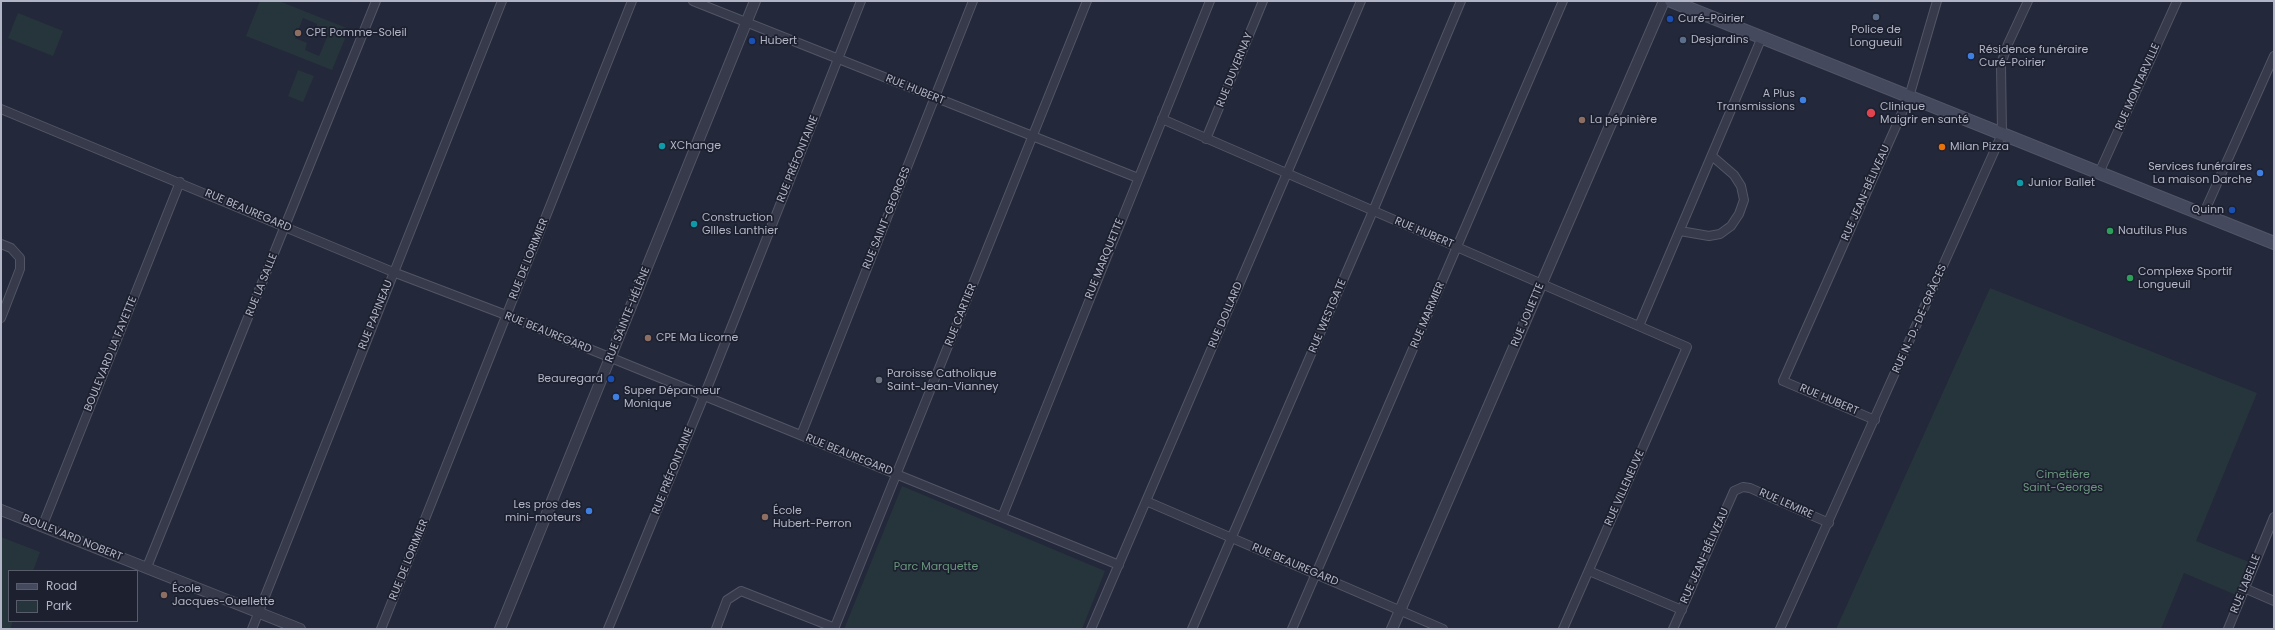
<!DOCTYPE html>
<html>
<head>
<meta charset="utf-8">
<style>
	body { margin:0 }
	#map { position:relative; width:2275px; height:630px; overflow:hidden; background:#23283a; font-family:Poppins,sans-serif }
	canvas { display:block }
	.frame { position:absolute; inset:0; border:2px solid #b2b5c6; pointer-events:none }
	.legend { position:absolute; left:8px; top:570px; width:130px; height:52px; box-sizing:border-box; background:#1c202f; border:1px solid #585c6b; margin:0; padding:5px 7px; list-style:none; font-size:12px; color:#b2b5c6 }
	.legend li { display:flex; align-items:center; gap:8px; height:20px }
	.legend b { width:20px; border:1px solid #585c6b }
</style>
</head>
<body>
<div id="map">
<canvas width="2275" height="630"></canvas>
<div class="frame"></div>
<ul class="legend">
<li><b style="height:5px;background:#45495d"></b>Road</li>
<li><b style="height:11px;background:#26353c"></b>Park</li>
</ul>
</div>
<script>
const g = document.querySelector('canvas').getContext('2d');
g.lineJoin = 'round';
function paint(path, color) { g.fillStyle = color; g.fill(path, 'evenodd'); }
const shape = rows => new Path2D(rows.map(r => 'M' + r).join(''));
function strokePath(path, color, width, dash) { g.strokeStyle = color; g.lineWidth = width; g.lineCap = dash ? 'butt' : 'round'; g.setLineDash(dash || []); g.stroke(path); }
function write(font, color, halo, rows, align = 'center') {
  g.font = font + ' Poppins,sans-serif'; g.lineWidth = 3.5; g.setLineDash([]); g.textBaseline = 'middle'; g.strokeStyle = halo; g.fillStyle = color; for (const [text, x, y, turn = 0] of rows) {
    g.save(); g.translate(x, y); g.rotate((+turn || 0) * Math.PI / 180); g.textAlign = isNaN(turn) ? turn : align; if (halo) g.strokeText(text, 0, 0); g.fillText(text, 0, 0); g.restore();
  }
}
paint(shape([
	[260,1,279,1,349,29,332,70,246,36],
	[303,18,317,24,317,31,318,31,320,26,324,28,322,33,328,35,319,56,305,50,307,43,295,38],
	[18,13,63,31,53,56,8,38],
	[298,70,314,76,303,102,288,96],
	[1990,288,2257,393,2196,541,2254,564,2241,597,2184,573,2161,629,1836,629],
	[902,486,1105,571,1082,629,844,629],
	[1,537,40,552,33,571,9,571,9,621,13,621,10,629,1,629]
]), '#26353c');
const minor = shape([
	[693,1,1138,178],
	[1,109,393,272,506,315,1119,565],
	[1162,119,1687,347,1563,629],
	[1206,139,1263,1],
	[2099,173,2177,1],
	[2203,215,2274,56],
	[1680,231,1709,236,1720,234,1731,226,1739,214,1744,200,1741,186,1734,175,1712,156],
	[1,244,11,248,20,258,20,269,1,318],
	[1639,326,1762,37],
	[1875,420,1783,381,1909,97,1937,1],
	[801,435,973,1],
	[1146,501,1443,629],
	[1002,517,1210,1],
	[42,527,180,182],
	[147,567,376,1],
	[1589,571,1682,610],
	[2244,588,2274,601],
	[252,629,502,1],
	[381,629,632,1],
	[608,629,704,396,861,1],
	[716,629,727,600,741,591,835,628],
	[834,629,1087,1],
	[1091,629,1361,1],
	[1192,629,1373,211,1461,1],
	[1292,629,1563,1],
	[1673,629,1734,491,1743,487,1750,488,1829,523],
	[1780,629,2002,134,2001,64,2008,44,2028,1],
	[2228,629,2274,517]
]);
const tertiary = shape([
	[1,510,300,629],
	[500,629,755,1],
	[1392,629,1664,1]
]);
const secondary = shape([
	[1671,1,2274,243]
]);
strokePath(minor, '#525565', 10);
strokePath(tertiary, '#525565', 12);
strokePath(secondary, '#525565', 14);
strokePath(minor, '#373a4a', 8);
strokePath(tertiary, '#373a4a', 10);
strokePath(secondary, '#45495d', 12);
for (const [x, y, r, color] of [
	[1876,17,4,"#5c6f8a"],
	[1670,19,4,"#1a4fb4"],
	[298,33,4,"#8d6e63"],
	[1683,40,4,"#5c6f8a"],
	[752,41,4,"#1a4fb4"],
	[1971,56,4,"#3f7fe0"],
	[1803,100,4,"#3f7fe0"],
	[1871,113,5,"#e0444e"],
	[1582,120,4,"#8d6e63"],
	[662,146,4,"#0f9aa8"],
	[1942,147,4,"#e8710a"],
	[2260,173,4,"#3f7fe0"],
	[2020,183,4,"#0f9aa8"],
	[2232,210,4,"#1a4fb4"],
	[694,224,4,"#0f9aa8"],
	[2110,231,4,"#2e9e5b"],
	[2130,278,4,"#2e9e5b"],
	[648,338,4,"#8d6e63"],
	[611,379,4,"#1a4fb4"],
	[879,380,4,"#6b7280"],
	[616,397,4,"#3f7fe0"],
	[589,511,4,"#3f7fe0"],
	[765,517,4,"#8d6e63"],
	[164,595,4,"#8d6e63"]
]) { const dot = new Path2D(); dot.arc(x, y, r, 0, 2 * Math.PI); g.fillStyle = color; g.fill(dot); strokePath(dot, '#1c202f', 1.5); }
write('11px', '#b2b5c6', '#1c202f', [
	["Curé-Poirier",1678,19],
	["Police de",1876,30,"center"],
	["Longueuil",1876,43,"center"],
	["CPE Pomme-Soleil",306,33],
	["Desjardins",1691,40],
	["Hubert",760,41],
	["Résidence funéraire",1979,50],
	["Curé-Poirier",1979,63],
	["A Plus",1795,94,"right"],
	["Transmissions",1795,107,"right"],
	["Clinique",1880,107],
	["Maigrir en santé",1880,120],
	["La pépinière",1590,120],
	["XChange",670,146],
	["Milan Pizza",1950,147],
	["Services funéraires",2252,167,"right"],
	["La maison Darche",2252,180,"right"],
	["Junior Ballet",2028,183],
	["Quinn",2224,210,"right"],
	["Construction",702,218],
	["GIlles Lanthier",702,231],
	["Nautilus Plus",2118,231],
	["Complexe Sportif",2138,272],
	["Longueuil",2138,285],
	["CPE Ma Licorne",656,338],
	["Paroisse Catholique",887,374],
	["Saint-Jean-Vianney",887,387],
	["Beauregard",603,379,"right"],
	["Super Dépanneur",624,391],
	["Monique",624,404],
	["Les pros des",581,505,"right"],
	["mini-moteurs",581,518,"right"],
	["École",773,511],
	["Hubert-Perron",773,524],
	["École",172,589],
	["Jacques-Ouellette",172,602]
], 'left');
write('11px', '#b2b5c6', '#1c202f', [
	["RUE DUVERNAY",1235,70,-68],
	["RUE MONTARVILLE",2138,87,-66],
	["RUE HUBERT",915,90,22],
	["RUE PRÉFONTAINE",798,159,-68],
	["RUE JEAN-BÉLIVEAU",1866,193,-66],
	["RUE BEAUREGARD",248,211,23],
	["RUE SAINT-GEORGES",887,218,-68],
	["RUE HUBERT",1424,233,23],
	["RUE DE LORIMIER",529,259,-68],
	["RUE MARQUETTE",1105,259,-68],
	["RUE LA SALLE",262,285,-68],
	["RUE PAPINEAU",376,315,-68],
	["RUE SAINTE-HÉLÈNE",628,315,-68],
	["RUE CARTIER",961,315,-68],
	["RUE DOLLARD",1226,315,-67],
	["RUE MARMIER",1428,315,-67],
	["RUE JOLIETTE",1528,315,-67],
	["RUE WESTGATE",1328,316,-67],
	["RUE N.-D.-DE-GRÂCES",1920,319,-66],
	["RUE BEAUREGARD",548,333,22],
	["BOULEVARD LA FAYETTE",111,354,-68],
	["RUE HUBERT",1829,400,23],
	["RUE BEAUREGARD",849,455,22],
	["RUE PRÉFONTAINE",673,471,-68],
	["RUE VILLENEUVE",1625,488,-66],
	["RUE LEMIRE",1786,504,24],
	["BOULEVARD NOBERT",72,538,22],
	["RUE JEAN-BÉLIVEAU",1705,556,-66],
	["RUE DE LORIMIER",409,560,-68],
	["RUE BEAUREGARD",1295,565,23],
	["RUE LABELLE",2246,584,-68]
]);
write('11px', '#6a967e', '#1c202f', [
	["Cimetière",2063,475],
	["Saint-Georges",2063,488],
	["Parc Marquette",936,567]
]);
</script>
</body>
</html>
